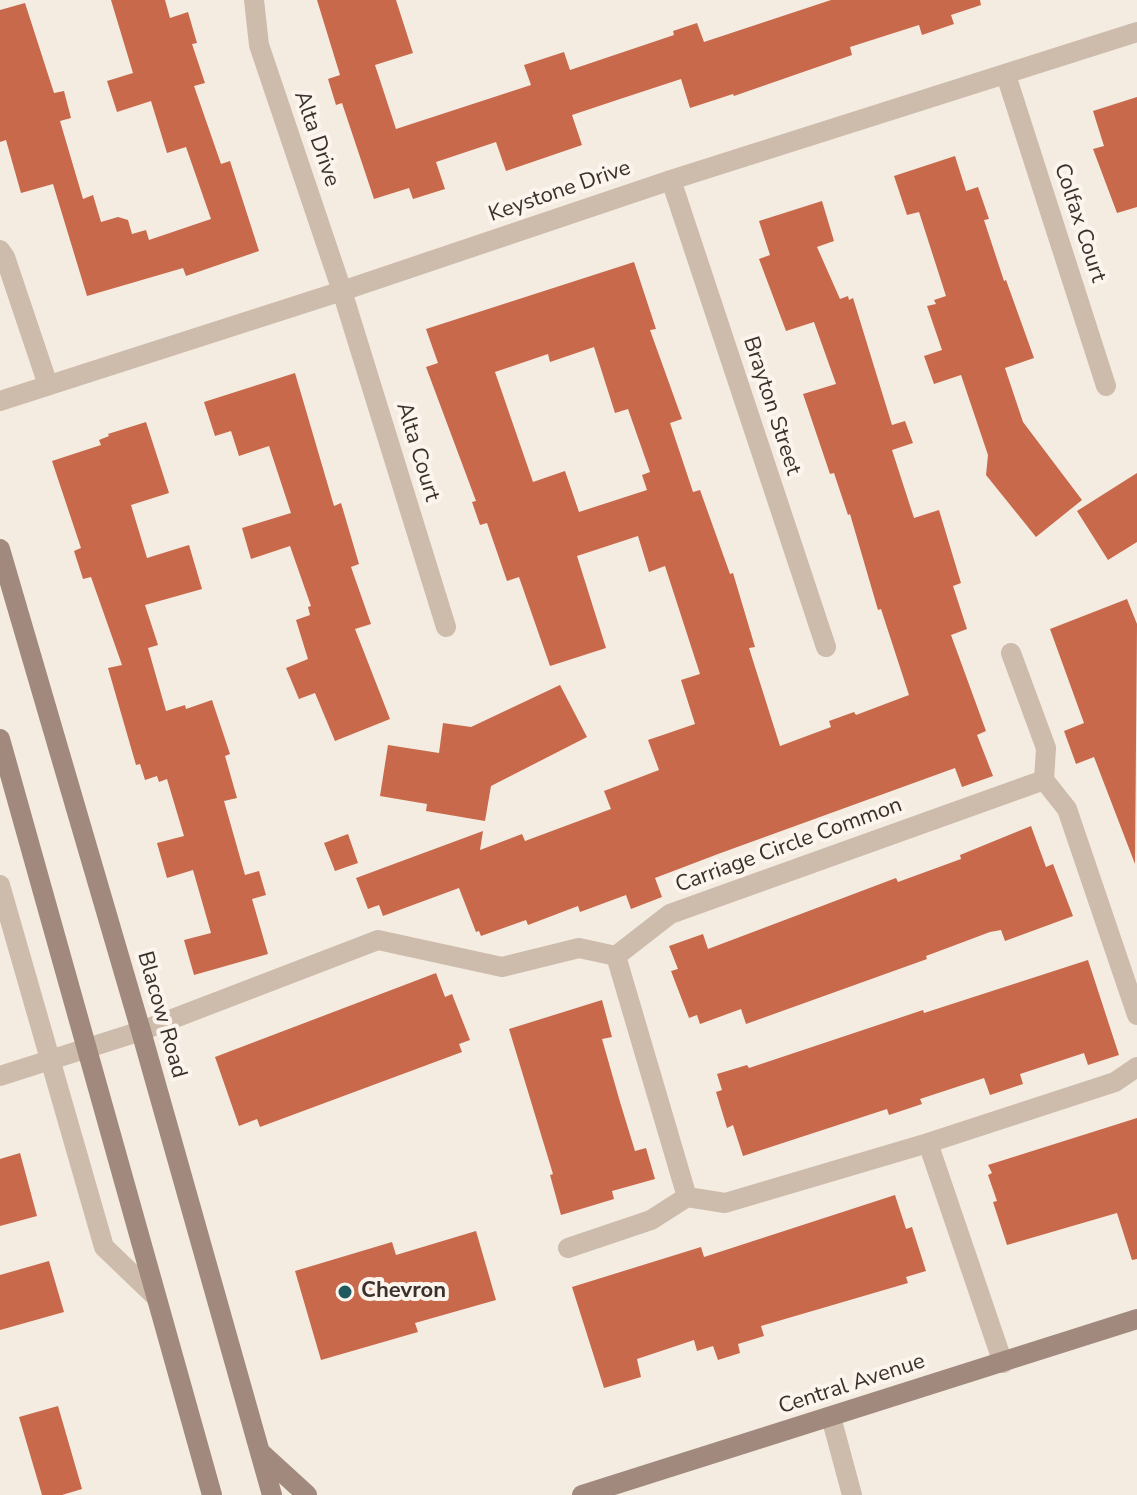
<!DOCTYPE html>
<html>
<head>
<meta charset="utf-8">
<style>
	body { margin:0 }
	canvas { display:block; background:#f4ebe1 }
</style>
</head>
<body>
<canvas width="1137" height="1495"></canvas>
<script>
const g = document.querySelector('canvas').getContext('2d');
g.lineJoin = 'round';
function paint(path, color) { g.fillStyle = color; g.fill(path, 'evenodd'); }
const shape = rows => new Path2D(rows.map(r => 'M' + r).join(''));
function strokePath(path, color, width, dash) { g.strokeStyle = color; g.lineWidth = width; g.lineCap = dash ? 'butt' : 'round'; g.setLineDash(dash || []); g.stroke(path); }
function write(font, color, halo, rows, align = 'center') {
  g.font = font + ' "Nunito Sans",sans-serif'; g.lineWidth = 8; g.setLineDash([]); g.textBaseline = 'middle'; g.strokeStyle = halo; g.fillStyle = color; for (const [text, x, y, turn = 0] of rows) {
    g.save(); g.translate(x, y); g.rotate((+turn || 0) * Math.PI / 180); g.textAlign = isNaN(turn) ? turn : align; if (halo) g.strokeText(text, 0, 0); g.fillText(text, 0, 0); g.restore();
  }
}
paint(shape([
	[111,0,165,0,170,18,188,12,197,43,192,44,205,83,194,86,221,164,230,161,259,251,186,276,183,268,87,296,53,184,21,193,6,140,0,142,0,10,25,3,54,93,64,91,71,118,60,121,83,199,93,195,101,222,118,217,128,220,132,234,146,230,149,240,211,219,186,147,167,153,151,101,117,112,107,81,133,73],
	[317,0,396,0,413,53,375,65,396,129,531,85,524,65,564,52,570,70,674,35,673,31,697,23,704,42,831,0,980,0,981,5,951,15,954,24,922,35,919,25,850,47,852,55,734,96,733,94,690,108,681,79,620,99,572,115,582,145,506,171,496,142,436,162,445,189,413,199,409,188,374,199,342,103,336,105,328,79,340,75],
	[1137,97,1137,207,1117,213,1093,149,1104,146,1093,111],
	[955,156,966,191,978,187,989,219,984,220,1004,281,1006,280,1034,358,1005,368,1023,422,1082,500,1036,537,986,475,988,455,961,375,934,384,924,356,942,350,927,306,936,304,934,300,946,296,919,212,907,215,894,176],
	[822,201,834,241,817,247,840,299,848,296,849,300,853,298,892,425,905,421,913,443,892,450,914,518,939,510,961,583,953,586,967,629,951,635,986,731,977,735,993,776,962,787,955,768,718,854,655,878,662,897,631,909,626,895,580,912,578,906,528,925,526,920,481,936,479,931,476,932,459,888,383,916,379,905,368,909,356,878,483,831,480,850,522,834,525,841,611,809,604,791,659,770,648,740,695,724,681,680,700,674,665,566,649,572,638,536,577,556,606,648,550,666,519,577,507,581,487,523,480,525,472,502,476,501,426,367,438,363,426,329,634,262,656,329,650,330,682,419,670,423,693,492,700,490,730,574,733,573,755,647,749,648,780,746,831,727,829,721,854,712,856,715,909,695,881,609,878,610,850,514,848,515,834,473,830,474,803,394,836,384,814,322,786,331,759,259,770,255,759,221],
	[594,347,615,413,628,409,650,472,642,475,647,490,579,512,565,471,533,482,495,372,548,354,550,362],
	[295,373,334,506,341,503,359,564,351,567,371,624,355,629,390,719,335,741,315,693,299,699,286,668,308,659,296,620,310,615,308,607,311,606,290,546,251,559,242,528,291,513,269,446,239,456,231,431,215,436,204,402],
	[146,422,169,493,131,505,147,558,189,545,202,589,145,605,158,645,148,648,166,711,185,705,186,709,212,700,230,754,225,756,237,798,224,801,245,875,259,871,266,895,252,899,268,954,194,975,184,940,211,933,193,870,167,878,157,843,184,836,167,779,159,782,157,776,145,780,140,764,136,765,108,668,122,665,91,577,83,579,74,551,81,548,52,461,101,445,99,440,109,436,108,434],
	[1137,473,1137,542,1108,560,1077,511],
	[1127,599,1137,624,1135,864,1094,757,1076,764,1064,731,1084,723,1050,629],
	[560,685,587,737,491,786,485,821,426,811,427,804,380,796,388,745,439,753,443,723,471,727],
	[1031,826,1046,867,1053,864,1073,916,1005,941,1001,930,990,932,926,956,927,959,746,1024,741,1009,700,1024,697,1015,689,1018,671,971,678,969,669,946,703,934,708,949,896,878,898,882,961,859,960,855],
	[348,834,358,863,335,871,324,843],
	[1088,960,1119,1055,1088,1065,1084,1053,1020,1074,1023,1084,990,1095,984,1078,920,1099,922,1104,889,1115,887,1109,743,1156,733,1125,727,1128,716,1092,722,1090,717,1074,747,1065,749,1068,923,1010,924,1013],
	[436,973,445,997,452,994,470,1040,459,1044,462,1052,260,1127,257,1119,239,1126,215,1057],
	[602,1000,612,1037,602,1039,620,1102,635,1151,646,1148,655,1179,612,1191,614,1199,561,1215,550,1175,553,1174,509,1029],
	[1137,1118,1137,1259,1132,1260,1117,1213,1007,1245,993,1202,997,1201,988,1175,992,1173,988,1165],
	[20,1153,37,1216,0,1226,0,1159],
	[895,1195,906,1229,912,1227,926,1271,906,1277,908,1283,761,1326,764,1336,738,1344,740,1353,718,1360,713,1346,697,1351,694,1340,637,1359,641,1377,604,1388,572,1287,701,1247,704,1257],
	[476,1231,496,1300,415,1323,418,1332,321,1360,295,1271,392,1242,396,1255],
	[49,1261,64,1312,0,1330,0,1275],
	[58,1406,82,1489,62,1495,42,1495,19,1417]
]), '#c8694b');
strokePath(shape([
	[254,0,259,45,342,291,446,627],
	[1006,75,1106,386],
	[671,180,826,647],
	[0,250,5,257,48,385],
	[0,401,342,291,671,180,1137,32],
	[1011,653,1046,748,1044,780,1067,809,1137,1015],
	[0,885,104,1247,155,1296],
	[616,956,670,914,1044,780],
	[616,956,687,1197],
	[0,1076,141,1031,378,940,502,967,579,948,616,956],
	[928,1143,1003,1363],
	[568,1248,651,1220,687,1197,725,1203,928,1143,1115,1082,1137,1067],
	[831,1417,852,1495]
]), '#cdbbac', 20);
strokePath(shape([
	[0,549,141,1031,272,1495],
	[0,739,212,1495],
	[260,1452,307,1495],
	[582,1495,1137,1319]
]), '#a18a7d', 20);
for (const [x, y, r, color] of [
	[345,1292,8,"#1f5a5e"]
]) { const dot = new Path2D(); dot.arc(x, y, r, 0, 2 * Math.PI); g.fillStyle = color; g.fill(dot); strokePath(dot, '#fbf5ee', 3); }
write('22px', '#3b302b', '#fbf5ee', [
	["Alta Drive",316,139,71],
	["Keystone Drive",560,192,-19],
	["Colfax Court",1079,223,72],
	["Brayton Street",771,406,72],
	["Alta Court",417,452,73],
	["Carriage Circle Common",789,846,-20],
	["Blacow Road",161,1015,74],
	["Central Avenue",852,1385,-18]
]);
write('bold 22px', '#3b302b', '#fbf5ee', [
	["Chevron",361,1292]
], 'left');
</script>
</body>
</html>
